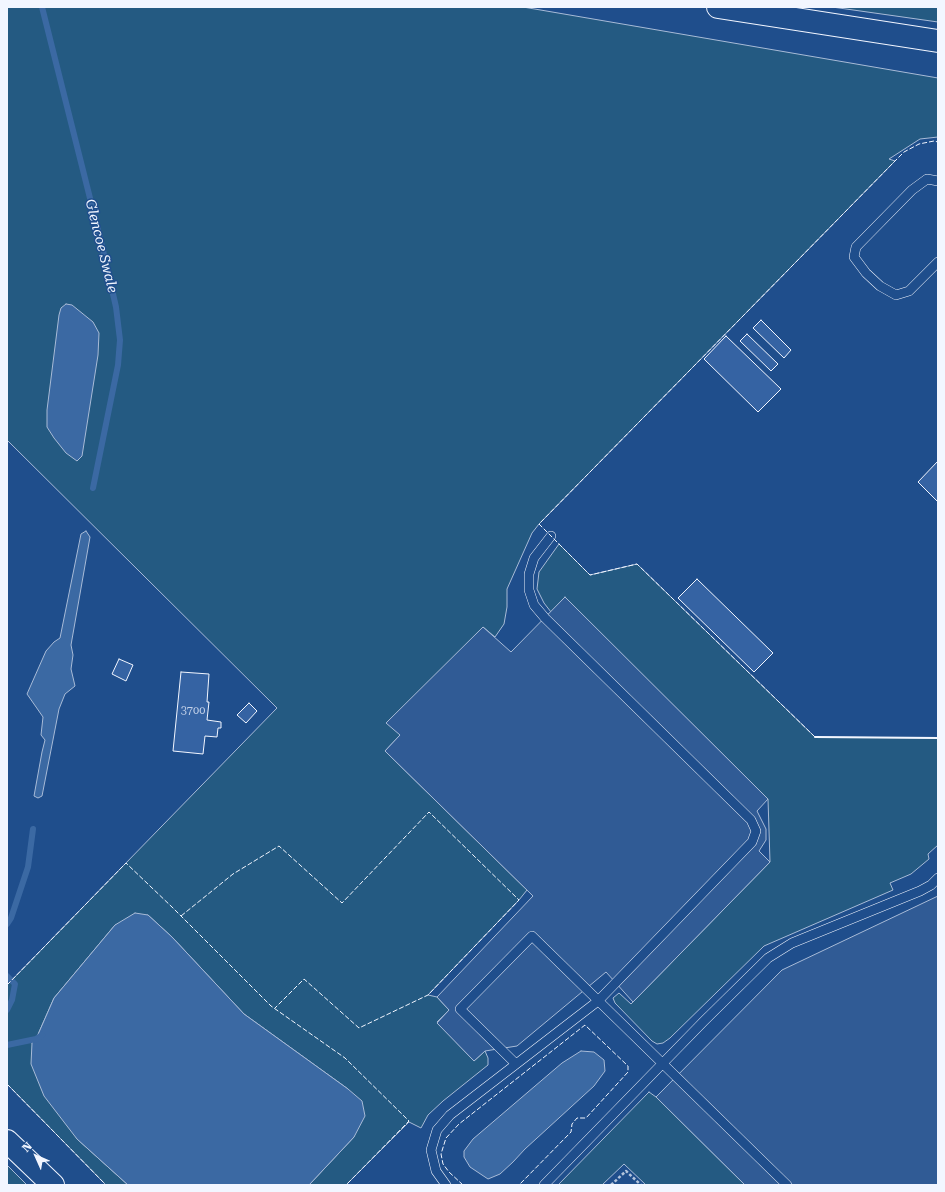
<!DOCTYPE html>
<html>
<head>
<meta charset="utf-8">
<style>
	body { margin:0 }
	#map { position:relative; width:945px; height:1192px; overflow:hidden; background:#1f4e8c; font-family:"Roboto Serif",serif }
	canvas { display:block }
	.frame { position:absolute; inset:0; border:8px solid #f2f6ff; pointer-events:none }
	.north { position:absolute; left:16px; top:1136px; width:40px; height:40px; -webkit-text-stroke:3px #1f4e8c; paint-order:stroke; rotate:315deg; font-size:11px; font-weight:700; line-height:16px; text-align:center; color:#f2f6ff }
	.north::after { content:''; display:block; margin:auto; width:14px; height:18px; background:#f2f6ff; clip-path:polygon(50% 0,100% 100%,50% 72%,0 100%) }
</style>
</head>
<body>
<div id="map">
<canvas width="945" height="1192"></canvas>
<div class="frame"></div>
<div class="north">N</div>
</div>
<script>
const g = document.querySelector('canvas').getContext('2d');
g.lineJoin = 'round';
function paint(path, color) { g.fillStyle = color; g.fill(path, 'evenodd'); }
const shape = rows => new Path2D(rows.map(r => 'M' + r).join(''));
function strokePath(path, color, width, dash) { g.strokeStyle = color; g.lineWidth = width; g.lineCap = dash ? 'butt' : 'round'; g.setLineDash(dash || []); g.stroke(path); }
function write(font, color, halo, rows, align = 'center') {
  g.font = font + ' "Roboto Serif",serif'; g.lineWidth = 3; g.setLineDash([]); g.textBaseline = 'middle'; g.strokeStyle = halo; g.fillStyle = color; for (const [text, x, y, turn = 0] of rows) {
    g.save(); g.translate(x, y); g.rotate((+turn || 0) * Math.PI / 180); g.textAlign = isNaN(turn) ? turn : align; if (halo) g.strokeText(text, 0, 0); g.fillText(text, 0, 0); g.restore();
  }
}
const green = shape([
	[7,7,523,7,938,78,938,137,920,139,889,159,895,161,539,524,532,533,507,589,507,607,504,624,495,637,483,627,400,735,385,751,527,890,519,900,428,995,437,997,449,1010,437,1022,474,1061,485,1051,488,1058,488,1065,443,1101,428,1115,421,1128,409,1122,346,1185,309,1185,354,1137,348,1089,244,1014,172,937,148,915,115,925,54,998,36,1039,32,1043,77,1139,128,1185,106,1185,7,1084,7,985,277,708,7,440,7,7],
	[832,7,938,7,938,22,832,7],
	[559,544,590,575,637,564,815,737,938,738,938,845,928,854,929,859,911,874,890,883,893,890,764,946,670,1038,663,1043,657,1044,652,1041,615,1003,613,998,619,993,631,1004,770,862,768,799,565,598,551,612,544,603,537,589,539,572,559,544],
	[649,1092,656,1097,745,1185,646,1185,624,1164,602,1185,558,1185,649,1092],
	[7,1165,27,1185,7,1185,7,1165]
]);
paint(green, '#245a82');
strokePath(green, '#a8bbd7', 1);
const parking = shape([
	[565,597,768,799,757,811,766,829,766,840,759,851,770,862,633,1002,606,972,517,1046,485,1051,474,1061,437,1023,449,1010,437,997,533,896,385,751,400,735,386,723,483,627,511,652,565,597],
	[938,896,938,1185,745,1185,656,1097,782,970,938,896]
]);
paint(parking, '#305b95');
strokePath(parking, '#a8bbd7', 1);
const water = shape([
	[66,304,72,305,93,322,99,333,98,355,82,456,77,461,66,453,54,438,47,427,47,410,59,315,61,308,66,304],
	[86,531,90,537,71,645,73,655,71,669,75,686,65,694,59,709,42,796,38,798,34,796,42,752,45,740,41,735,43,717,27,694,46,651,54,642,60,638,81,534,86,531],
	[135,913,148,915,172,937,244,1014,348,1089,362,1101,365,1116,354,1137,309,1185,128,1185,77,1139,44,1096,31,1064,32,1043,36,1039,54,998,115,925,135,913],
	[581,1051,594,1052,604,1060,605,1071,594,1086,525,1149,513,1162,500,1174,488,1179,470,1167,464,1157,464,1151,473,1139,562,1063,581,1051]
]);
paint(water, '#3b69a3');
strokePath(water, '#a8bbd7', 1);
strokePath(shape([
	[42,7,102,246,116,307,120,340,118,365,93,488],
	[7,924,11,918,28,867,33,829],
	[7,976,15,984,12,1000,7,1010],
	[7,1045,36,1039,42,1035]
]), '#3b69a3', 6);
const building = shape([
	[761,320,791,350,784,358,753,328,761,320],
	[747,334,778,364,771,371,740,341,747,334],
	[726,336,781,389,758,412,704,359,726,336],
	[938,461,938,502,918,482,938,461],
	[697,579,773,653,754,672,678,598,697,579],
	[119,659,133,665,126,681,112,674,119,659],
	[181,672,209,674,207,702,209,702,207,720,221,722,221,728,218,728,217,737,205,736,203,754,173,751,181,672],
	[249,703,257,711,246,723,237,715,249,703]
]);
paint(building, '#3563a3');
strokePath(building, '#f2f6ff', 1);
const lane = shape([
	[938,181,927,179,912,190,856,247,854,257,866,273,880,286,896,295,909,291,938,262],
	[516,1064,460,1009,532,936,787,1185],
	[446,1185,436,1171,431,1150,437,1130,450,1115,598,1001,752,842,756,831,751,820,545,618,534,605,529,590,529,574,534,558,551,536],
	[544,1185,704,1021,768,958,792,943,920,891,931,885,938,878]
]);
const secondary = shape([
	[718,7,938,41],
	[7,1141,53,1185]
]);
strokePath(lane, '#f2f6ff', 10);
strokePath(secondary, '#f2f6ff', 24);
strokePath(shape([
	[611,1185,626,1171,641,1185]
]), '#b3c4dc', 2.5, [3, 2]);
strokePath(lane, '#1f4e8c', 9);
strokePath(secondary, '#1f4e8c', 22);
strokePath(shape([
	[815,737,637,564,590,575,539,524,895,161,904,152,919,144,934,141,938,142],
	[181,916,233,874,279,846,342,903,429,812,519,900,428,995,359,1028,304,979,275,1008],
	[7,985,126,863,173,908,271,1006,345,1058,409,1121,346,1185],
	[7,1084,106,1185],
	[463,1185,449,1172,443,1164,441,1154,446,1138,459,1124,585,1025,628,1066,628,1072,586,1118,577,1118,572,1124,571,1132,519,1185]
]), '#f2f6ff', 1, [5, 2]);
strokePath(shape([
	[815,737,938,738]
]), '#f2f6ff', 2);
write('11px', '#c3d1e8', null, [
	["3700",193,711]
]);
write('italic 14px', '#f2f6ff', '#1f4e8c', [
	["Glencoe Swale",101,246,76]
]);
</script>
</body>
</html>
